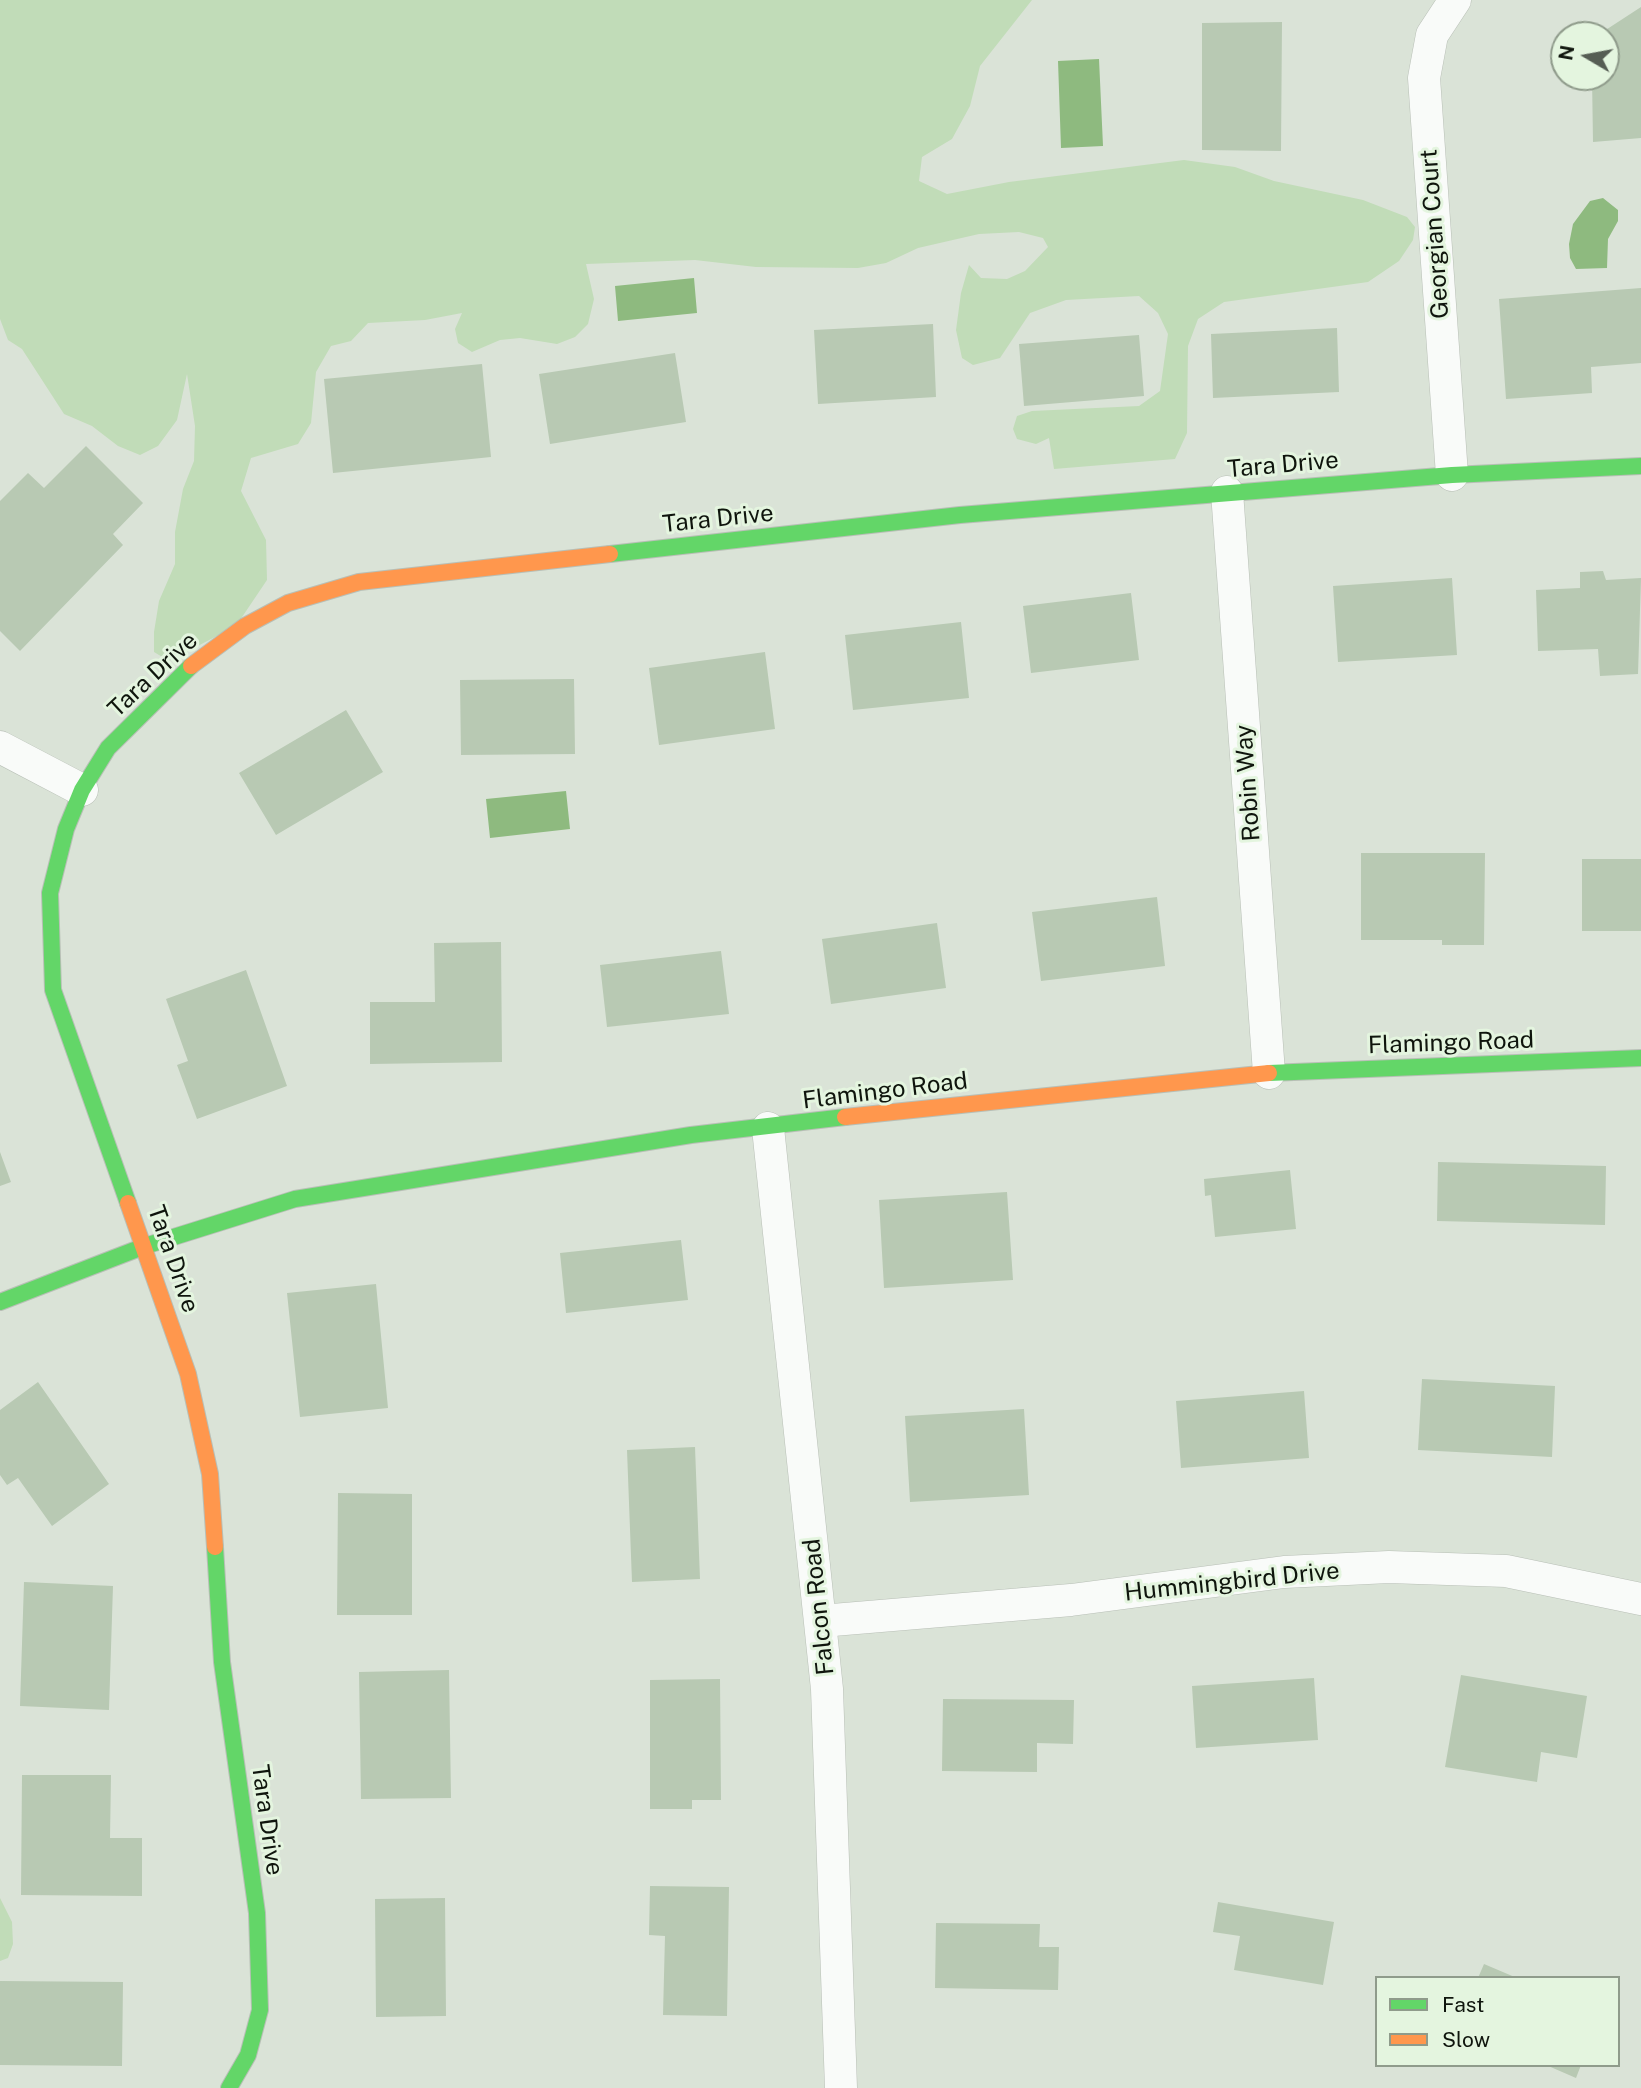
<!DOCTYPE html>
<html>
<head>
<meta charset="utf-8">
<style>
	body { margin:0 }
	#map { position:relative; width:1641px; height:2088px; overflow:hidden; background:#dae3d7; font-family:"Public Sans",sans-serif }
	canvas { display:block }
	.legend { position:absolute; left:1375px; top:1976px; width:245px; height:91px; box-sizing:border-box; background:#e4f5df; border:2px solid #8f9b8b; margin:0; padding:9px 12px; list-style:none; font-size:21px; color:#0f150d }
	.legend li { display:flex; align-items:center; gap:14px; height:35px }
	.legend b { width:35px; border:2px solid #8f9b8b }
	.north { position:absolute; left:1550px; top:21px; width:70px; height:70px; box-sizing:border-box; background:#e4f5df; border:2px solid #8f9b8b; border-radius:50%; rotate:280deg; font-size:19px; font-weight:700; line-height:28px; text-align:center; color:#0f150d }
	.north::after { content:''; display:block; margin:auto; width:24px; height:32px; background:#565d54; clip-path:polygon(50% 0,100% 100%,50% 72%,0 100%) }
</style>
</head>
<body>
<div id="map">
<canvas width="1641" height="2088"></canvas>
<ul class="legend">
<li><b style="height:9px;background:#63d668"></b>Fast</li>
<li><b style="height:9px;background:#ff974d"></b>Slow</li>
</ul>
<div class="north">N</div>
</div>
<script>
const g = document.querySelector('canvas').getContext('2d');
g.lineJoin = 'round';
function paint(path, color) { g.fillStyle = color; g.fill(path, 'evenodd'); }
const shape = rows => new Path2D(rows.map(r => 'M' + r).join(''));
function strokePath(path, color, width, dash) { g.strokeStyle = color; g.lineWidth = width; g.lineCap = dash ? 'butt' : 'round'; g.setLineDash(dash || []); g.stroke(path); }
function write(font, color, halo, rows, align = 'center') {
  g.font = font + ' "Public Sans",sans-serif'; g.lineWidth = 6; g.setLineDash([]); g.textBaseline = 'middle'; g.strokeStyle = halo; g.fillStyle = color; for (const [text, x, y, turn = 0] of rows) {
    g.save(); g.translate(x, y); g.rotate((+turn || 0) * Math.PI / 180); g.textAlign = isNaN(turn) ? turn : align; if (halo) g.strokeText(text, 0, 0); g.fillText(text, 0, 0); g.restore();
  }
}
paint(shape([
	[0,0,1032,0,980,66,970,106,952,139,922,157,919,181,947,194,1009,182,1184,160,1235,167,1274,181,1363,200,1407,217,1415,227,1413,240,1399,261,1368,282,1224,302,1198,319,1188,346,1187,433,1175,459,1054,469,1049,438,1036,444,1017,439,1013,429,1017,416,1032,411,1139,406,1160,391,1168,334,1158,313,1139,296,1066,300,1030,313,1000,358,973,365,962,358,956,330,961,293,969,265,981,278,1007,279,1025,271,1048,247,1043,238,1019,232,979,234,918,248,886,263,858,268,756,267,695,260,586,264,594,299,588,324,575,337,557,344,520,338,500,340,472,352,458,343,455,329,462,313,425,320,368,323,351,341,331,346,316,372,311,423,298,444,251,458,241,491,266,540,267,580,236,626,169,661,154,652,154,632,159,601,175,564,175,532,183,489,194,461,195,426,187,374,177,420,158,446,140,455,118,446,92,426,64,414,22,349,8,340,0,319],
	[0,1898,12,1922,13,1944,8,1958,0,1961]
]), '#c1dcb8');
paint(shape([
	[1099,59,1103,146,1061,148,1058,61],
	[1603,198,1618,210,1618,221,1608,239,1607,268,1576,269,1570,258,1569,244,1573,224,1590,201],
	[694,278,697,313,618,321,615,286],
	[566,791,570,829,490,838,486,799]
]), '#8eba7f');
paint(shape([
	[1641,7,1641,138,1593,142,1592,77,1606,77,1606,35,1598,35],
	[1282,22,1281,151,1202,150,1202,23],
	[1641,288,1641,363,1591,367,1592,393,1506,399,1499,299],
	[933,324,936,397,818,404,814,330],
	[1337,328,1339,392,1213,398,1211,334],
	[1139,335,1144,396,1024,406,1019,344],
	[675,353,686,422,550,444,539,374],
	[482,364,491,457,333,473,324,379],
	[86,446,143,503,113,534,123,545,20,651,0,631,0,501,28,473,44,488],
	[1603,571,1606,580,1641,578,1638,674,1600,676,1598,649,1538,651,1536,590,1580,588,1580,572],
	[1452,578,1457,655,1338,662,1333,586],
	[1131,593,1139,660,1031,673,1023,606],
	[961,622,969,698,853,710,845,635],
	[765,652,775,729,659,745,649,668],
	[574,679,575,754,461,755,460,680],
	[346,710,383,772,276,835,239,773],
	[1361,853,1485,853,1484,945,1442,945,1442,940,1361,940],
	[1582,859,1641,859,1641,931,1582,931],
	[1157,897,1165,966,1041,981,1032,912],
	[937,923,946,988,831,1004,822,939],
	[501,942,502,1062,370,1064,370,1002,435,1002,434,943],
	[721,951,729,1014,607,1027,600,965],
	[246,970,287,1086,197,1119,177,1065,188,1061,166,999],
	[0,1152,11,1182,0,1186],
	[1438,1162,1606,1166,1605,1225,1437,1221],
	[1290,1170,1296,1229,1215,1237,1211,1195,1205,1196,1204,1179],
	[1007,1192,1013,1280,884,1288,879,1200],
	[681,1240,688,1300,566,1313,560,1253],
	[376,1284,388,1408,300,1417,287,1293],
	[1422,1379,1555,1386,1552,1457,1418,1450],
	[38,1382,109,1484,52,1526,18,1478,7,1485,0,1475,0,1410],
	[1304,1391,1309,1458,1181,1468,1176,1401],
	[1024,1409,1029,1495,910,1502,905,1416],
	[695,1447,700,1579,632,1582,627,1450],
	[338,1493,412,1494,412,1615,337,1615],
	[24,1582,113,1586,109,1710,20,1706],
	[449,1670,451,1798,361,1799,359,1672],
	[1461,1675,1587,1696,1577,1758,1541,1752,1537,1782,1445,1767],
	[1314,1678,1318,1740,1196,1748,1192,1686],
	[720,1679,721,1800,692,1800,692,1809,650,1809,650,1680],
	[943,1699,1074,1700,1073,1744,1037,1743,1037,1772,942,1771],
	[22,1775,111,1775,110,1838,142,1838,142,1896,21,1895],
	[650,1886,729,1887,727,2016,663,2015,665,1936,649,1935],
	[445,1898,446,2016,376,2017,375,1899],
	[1218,1902,1334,1922,1323,1985,1234,1970,1240,1936,1213,1932],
	[936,1923,1040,1924,1039,1947,1059,1947,1058,1990,935,1988],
	[1484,1964,1517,1978,1478,1978],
	[0,1981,123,1982,122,2066,0,2065],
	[1546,2065,1581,2065,1576,2078]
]), '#b8c9b3');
const street = shape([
	[1452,475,1424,78,1432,35,1455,0],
	[1227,492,1269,1073],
	[0,747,82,790],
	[768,1128,827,1689,841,2088],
	[821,1621,1071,1600,1284,1572,1389,1567,1506,1571,1641,1599]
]);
const fast = shape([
	[610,554,960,515,1452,475,1641,466],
	[1269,1073,1641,1058],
	[128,1203,53,990,50,893,66,829,82,790,108,748,191,666],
	[0,1302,145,1246,295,1199,691,1135,845,1117],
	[215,1547,222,1662,257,1913,260,2010,248,2055,229,2088]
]);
const slow = shape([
	[191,666,245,626,288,603,359,582,610,554],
	[845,1117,1269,1073],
	[128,1203,188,1374,210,1474,215,1547]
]);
strokePath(street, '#b8bfb6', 33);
strokePath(fast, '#b8bfb6', 18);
strokePath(slow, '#b8bfb6', 18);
strokePath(street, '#f9fbf9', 32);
strokePath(fast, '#63d668', 16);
strokePath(slow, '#ff974d', 16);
write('24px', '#0f150d', '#e4f5df', [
	["Georgian Court",1435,234,-94],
	["Tara Drive",1283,465,-5],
	["Tara Drive",718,519,-6],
	["Tara Drive",153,675,-43],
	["Robin Way",1248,783,-94],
	["Flamingo Road",1451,1043,-2],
	["Flamingo Road",885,1091,-7],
	["Tara Drive",173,1259,71],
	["Hummingbird Drive",1232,1582,-6],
	["Falcon Road",819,1607,-96],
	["Tara Drive",267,1820,82]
]);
</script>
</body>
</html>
